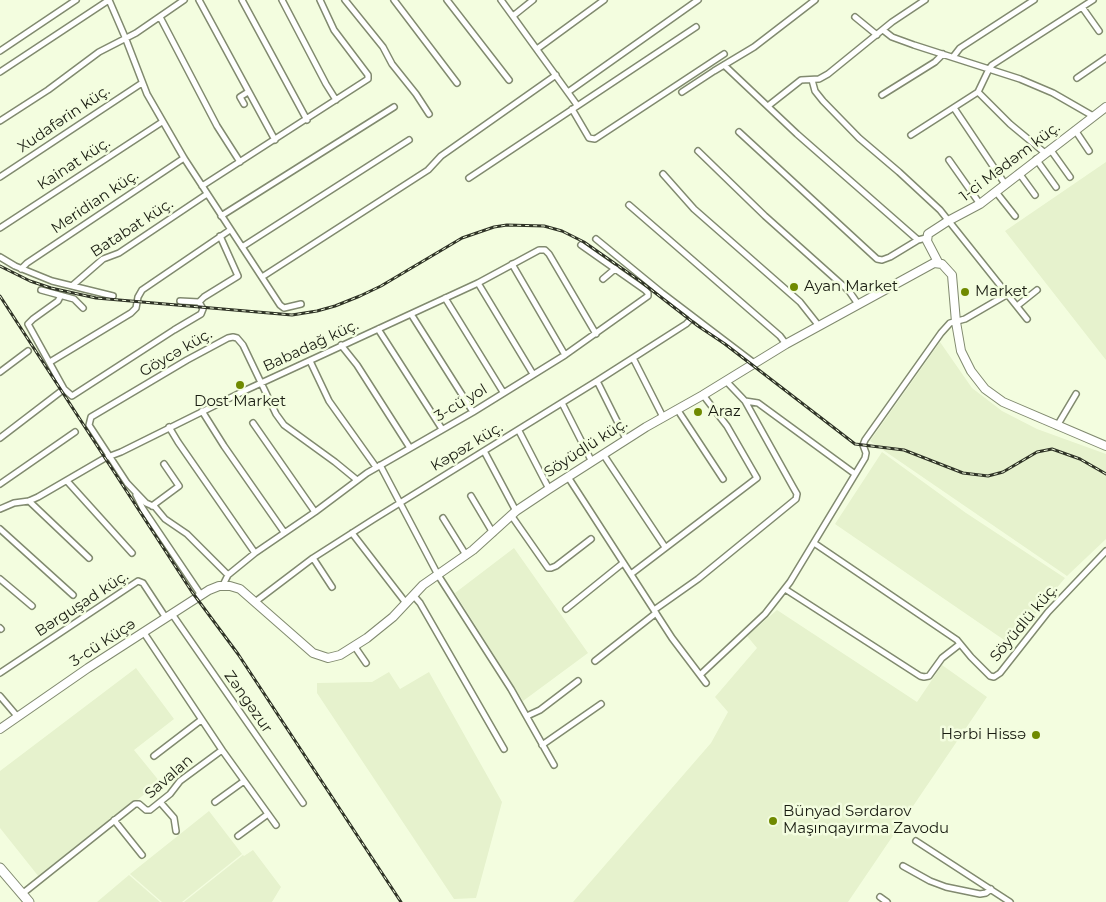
<!DOCTYPE html>
<html>
<head>
<meta charset="utf-8">
<style>
	body { margin:0 }
	canvas { display:block; background:#f3fddf }
</style>
</head>
<body>
<canvas width="1106" height="902"></canvas>
<script>
const g = document.querySelector('canvas').getContext('2d');
g.lineJoin = 'round';
function paint(path, color) { g.fillStyle = color; g.fill(path, 'evenodd'); }
const shape = rows => new Path2D(rows.map(r => 'M' + r).join(''));
function strokePath(path, color, width, dash) { g.strokeStyle = color; g.lineWidth = width; g.lineCap = dash ? 'butt' : 'round'; g.setLineDash(dash || []); g.stroke(path); }
function write(font, color, halo, rows, align = 'center') {
  g.font = font + ' Montserrat,sans-serif'; g.lineWidth = 5; g.setLineDash([]); g.textBaseline = 'middle'; g.strokeStyle = halo; g.fillStyle = color; for (const [text, x, y, turn = 0] of rows) {
    g.save(); g.translate(x, y); g.rotate((+turn || 0) * Math.PI / 180); g.textAlign = isNaN(turn) ? turn : align; if (halo) g.strokeText(text, 0, 0); g.fillText(text, 0, 0); g.restore();
  }
}
paint(shape([
	[1106,162,1106,360,1005,231],
	[940,342,972,388,1002,411,1037,429,1106,454,1106,539,1067,576,870,441],
	[882,452,966,513,1065,578,1010,644,835,524],
	[514,548,588,653,523,701,455,593],
	[777,610,917,702,942,665,987,697,848,902,573,902,711,743,728,712,715,697,757,648,747,636],
	[136,668,174,719,134,750,160,782,39,877,0,828,0,771],
	[389,672,400,689,429,672,502,802,476,898,454,899,317,693,317,683,372,682],
	[209,811,242,854,182,902,162,902,130,874],
	[253,850,281,887,272,902,184,902,243,855,244,856],
	[129,875,160,902,97,902]
]), '#e6f2cd');
const street = shape([
	[109,0,125,37,147,94,184,158,280,305,284,308,301,304],
	[199,0,275,140],
	[242,0,307,120],
	[282,0,326,84,336,100],
	[345,0,383,47,392,64,416,94,429,114],
	[394,0,457,83],
	[447,0,509,80],
	[501,0,577,105],
	[1082,7,1099,31],
	[513,16,533,0],
	[160,17,217,126,240,162],
	[855,17,877,35],
	[883,30,892,37,914,45,1020,79,1053,93,1093,116],
	[537,49,604,0],
	[0,51,76,0],
	[953,57,960,48,1034,0],
	[724,65,797,134,918,240],
	[0,72,109,0],
	[1077,78,1106,58],
	[812,80,815,91,823,101,859,138,899,172,940,210,1027,319],
	[568,92,698,0],
	[682,92,714,71,754,47,815,0],
	[978,92,1010,124,1045,153],
	[882,95,935,62,943,54],
	[244,104,240,97,248,92],
	[768,106,801,80,819,79,828,74,892,22,925,0],
	[954,108,1005,184],
	[572,109,589,138,595,139,724,54],
	[0,121,48,90,99,52,136,33,184,0],
	[1075,130,1089,151],
	[739,132,877,259,882,260,890,257,918,240,926,238],
	[911,135,978,92,989,69,992,65,1093,0],
	[1050,149,1070,177],
	[698,151,765,216,849,291,858,304],
	[1036,159,1056,187],
	[949,160,980,204],
	[1019,173,1035,195],
	[663,174,694,209,800,302,819,326],
	[0,177,142,83],
	[469,178,696,27],
	[202,186,368,79,368,75,334,30,320,0],
	[996,192,1015,216],
	[629,205,780,336,786,344],
	[221,216,394,107],
	[0,228,162,122],
	[596,239,662,293,754,363],
	[242,247,409,140],
	[0,257,15,266,52,281,113,296],
	[512,264,565,355],
	[21,269,27,263,184,158],
	[262,277,428,170,441,156,556,75],
	[603,279,616,268],
	[478,283,533,374],
	[73,285,103,259,119,253,207,194],
	[41,290,74,299,83,308],
	[60,297,58,301,33,319,28,324,64,389,72,396,174,330,201,314,203,309,199,302],
	[445,298,503,392],
	[180,301,199,302],
	[199,302,204,297,238,276,220,236],
	[1017,306,1037,290],
	[411,314,473,412],
	[378,329,442,429],
	[341,345,357,365,410,448],
	[633,358,663,417],
	[310,361,329,401,376,467],
	[50,362,131,313,136,308,138,297,142,290,230,230],
	[0,372,28,351],
	[597,381,626,439],
	[726,381,745,401,758,403,855,474],
	[562,403,592,462],
	[677,409,723,479],
	[202,411,224,446,284,532],
	[253,423,315,512],
	[1057,426,1076,394],
	[169,427,178,442,255,553],
	[519,431,549,489],
	[0,438,64,389],
	[484,451,516,511],
	[603,454,665,547],
	[380,465,438,575,511,689,554,765],
	[568,477,672,638,706,683],
	[67,481,132,553],
	[0,484,75,432],
	[136,495,143,509,201,595],
	[471,496,493,533],
	[29,501,89,558],
	[152,506,179,486,164,464],
	[0,509,14,503,29,501,38,497,105,458,121,452,246,390,478,283,539,250,545,250,549,254,596,334],
	[511,515,548,568,551,568,556,566,591,539],
	[443,518,466,555],
	[0,529,73,595],
	[352,533,406,603],
	[814,543,957,640,971,657,990,676,994,677,1000,673,1048,612,1106,551],
	[313,558,332,587],
	[631,574,757,478,727,426,703,395],
	[228,575,187,534,165,519,155,507,146,503,127,483,89,425,91,417,187,360,228,338,233,337,237,338,243,345,276,414,284,425,335,462,357,480],
	[0,579,32,606],
	[223,585,228,575,255,553,315,512,367,473,473,412,565,355,648,296,648,293,645,290,581,245],
	[785,589,920,676,924,677,929,676,942,658,960,644],
	[413,595,420,603,504,749],
	[255,602,313,558,374,519,597,381,686,324,693,317],
	[566,609,623,563],
	[654,610,698,579,796,499,797,494,793,487,745,401],
	[172,614,303,803],
	[0,628,1,629],
	[355,647,366,663],
	[595,661,656,613],
	[0,673,138,581,143,583,166,618],
	[700,675,765,614,790,582,865,458,866,453,863,445,865,440,941,333,950,323,965,319,1008,294],
	[0,696,17,716],
	[527,716,540,710,578,681],
	[542,745,601,704],
	[222,750,276,825],
	[154,756,201,720],
	[160,802,174,818,176,831],
	[215,802,244,781],
	[114,820,142,855],
	[238,836,268,814],
	[916,841,1010,902],
	[903,866,930,881,946,887,980,894,986,893,991,889],
	[22,894,135,804,139,804,146,810,150,810,170,794,180,781,222,750,144,633],
	[880,897,887,902]
]);
const secondary = shape([
	[938,262,927,241,928,234,948,221,980,204,1106,107],
	[0,729,88,668,209,590,219,586,230,586,240,589,313,653,328,658,340,655,367,638,393,617,423,585,473,550,516,511,549,489,646,427,703,395,786,344,934,263,942,264,952,275,956,322,961,351,971,371,985,389,1003,402,1106,446]
]);
const primary = shape([
	[0,868,29,902]
]);
strokePath(street, '#818a6f', 8);
strokePath(secondary, '#818a6f', 10);
strokePath(primary, '#818a6f', 11);
strokePath(street, '#fff', 5);
strokePath(secondary, '#fff', 8);
strokePath(primary, '#fff', 9);
const rail = shape([
	[0,266,30,281,51,288,96,298,292,315,317,311,335,306,360,296,381,286,462,238,494,227,507,225,544,226,562,231,584,242,640,281,698,326,725,344,855,444,904,450,963,473,988,476,1003,472,1037,452,1052,449,1080,459,1106,474],
	[0,296,192,592,238,654,401,902]
]);
strokePath(rail, '#303427', 3);
strokePath(rail, '#f3fddf', 1, [4]);
for (const [x, y, r, color] of [
	[794,287,5,"#6f8a00"],
	[965,292,5,"#6f8a00"],
	[240,385,5,"#6f8a00"],
	[698,412,5,"#6f8a00"],
	[1036,735,5,"#6f8a00"],
	[773,821,5,"#6f8a00"]
]) { const dot = new Path2D(); dot.arc(x, y, r, 0, 2 * Math.PI); g.fillStyle = color; g.fill(dot); strokePath(dot, '#f3fddf', 2); }
write('15px', '#191c11', '#f3fddf', [
	["Xudafərin küç.",64,119,-34],
	["1-ci Mədəm küç.",1010,162,-37],
	["Kainat küç.",74,164,-33],
	["Meridian küç.",95,202,-34],
	["Batabat küç.",132,228,-33],
	["Babadağ küç.",311,346,-25],
	["Göycə küç.",176,353,-30],
	["3-cü yol",461,403,-31],
	["Kəpəz küç.",467,447,-31],
	["Söyüdlü küç.",586,448,-33],
	["Bərguşad küç.",82,604,-33],
	["Söyüdlü küç.",1024,623,-50],
	["3-cü Küçə",103,643,-33],
	["Zəngəzur",248,702,55],
	["Savalan",169,777,-41]
]);
write('15px', '#191c11', '#f3fddf', [
	["Ayan Market",804,287],
	["Market",975,292],
	["Dost Market",240,402,"center"],
	["Araz",708,412],
	["Hərbi Hissə",1026,735,"right"],
	["Bünyad Sərdarov",783,812],
	["Maşınqayırma Zavodu",783,829]
], 'left');
</script>
</body>
</html>
